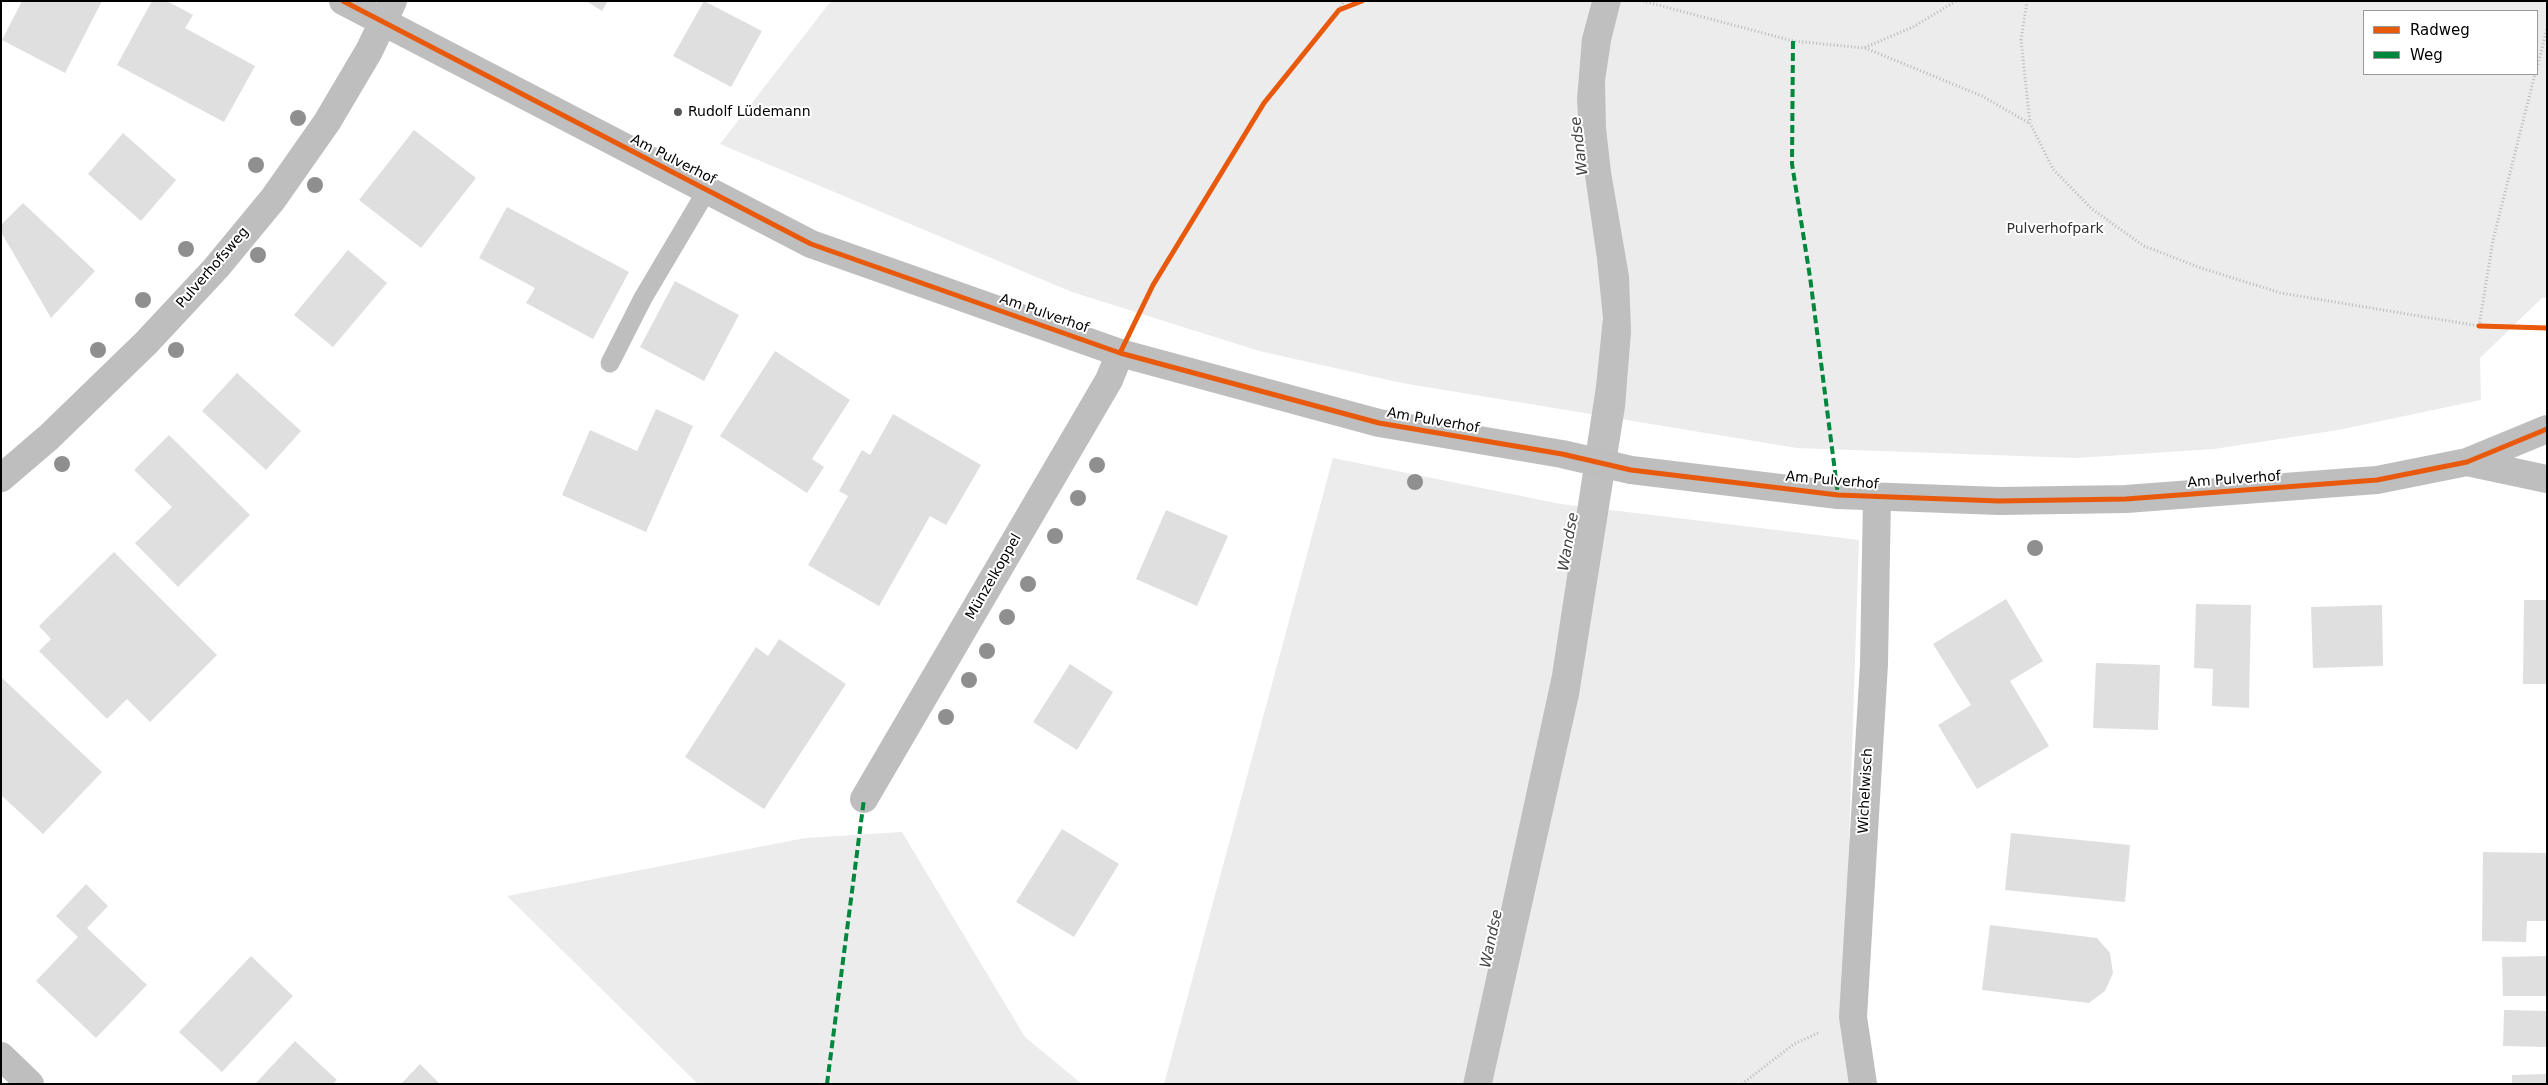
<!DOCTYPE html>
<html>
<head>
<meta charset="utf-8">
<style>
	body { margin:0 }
	#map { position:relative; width:2548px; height:1085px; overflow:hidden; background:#fff; font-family:"DejaVu Sans",sans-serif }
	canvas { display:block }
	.frame { position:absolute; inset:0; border:2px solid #000; pointer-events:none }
	.legend { position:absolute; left:2363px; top:10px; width:175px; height:65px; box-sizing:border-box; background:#fff; border:1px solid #999; margin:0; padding:6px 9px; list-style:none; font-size:15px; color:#000 }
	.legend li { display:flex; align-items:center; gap:10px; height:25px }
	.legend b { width:25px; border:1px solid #999 }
</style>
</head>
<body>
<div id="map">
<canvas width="2548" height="1085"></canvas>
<div class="frame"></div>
<ul class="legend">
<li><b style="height:6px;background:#e8590c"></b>Radweg</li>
<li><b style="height:6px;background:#00873e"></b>Weg</li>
</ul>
</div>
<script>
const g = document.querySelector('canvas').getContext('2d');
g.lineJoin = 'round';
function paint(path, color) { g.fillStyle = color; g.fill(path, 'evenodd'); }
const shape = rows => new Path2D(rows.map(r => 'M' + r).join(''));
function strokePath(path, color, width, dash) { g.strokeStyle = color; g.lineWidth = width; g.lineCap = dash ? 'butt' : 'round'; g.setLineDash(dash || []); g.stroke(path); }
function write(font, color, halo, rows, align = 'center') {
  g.font = font + ' "DejaVu Sans",sans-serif'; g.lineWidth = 4; g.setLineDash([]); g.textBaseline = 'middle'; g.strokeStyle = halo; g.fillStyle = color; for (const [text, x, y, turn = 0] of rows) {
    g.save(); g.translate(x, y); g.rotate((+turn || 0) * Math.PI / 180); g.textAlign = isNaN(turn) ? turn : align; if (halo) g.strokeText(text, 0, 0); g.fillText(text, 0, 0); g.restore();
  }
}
paint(shape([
	[831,1,2547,1,2547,298,2542,298,2480,358,2481,400,2338,430,2214,449,2076,458,1797,448,1402,383,1259,351,1072,292,720,144],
	[2364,11,2537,11,2537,74,2364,74],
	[1333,458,1561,504,1859,540,1844,994,1855,1084,1164,1084],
	[902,832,1025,1037,1082,1084,698,1084,507,896,805,838]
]), '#ececec');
paint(shape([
	[1592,1,1621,1,1611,41,1605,81,1606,128,1611,172,1629,276,1631,332,1625,407,1579,695,1492,1084,1463,1084,1552,675,1596,386,1603,318,1597,259,1579,134,1577,99,1582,38]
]), '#bfbfbf');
paint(shape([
	[22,1,102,1,65,73,2,40],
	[152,1,167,1,193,15,185,28,255,66,224,122,117,65],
	[586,1,608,1,602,11],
	[704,1,762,31,731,87,673,56],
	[414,130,476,178,421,248,359,200],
	[123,133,176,180,141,221,88,174],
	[23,203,95,271,51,318,1,232,1,225],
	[507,207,629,272,593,339,526,303,535,288,479,258],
	[348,250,387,283,333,347,294,315],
	[675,281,739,315,704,381,640,347],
	[775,351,850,400,812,459,824,467,807,493,720,436],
	[237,373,301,431,266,470,202,411],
	[656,409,693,426,646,532,562,495,590,430,637,451],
	[893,414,981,465,946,525,930,516,879,606,808,565,848,496,839,491,862,450,870,455],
	[169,435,250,515,178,587,135,543,172,507,134,470],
	[1166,510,1228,536,1197,606,1136,579],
	[114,552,217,655,150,722,127,699,107,719,39,651,51,639,39,626],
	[2006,599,2043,661,2010,681,2049,746,1977,789,1938,725,1971,705,1933,644],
	[2524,600,2547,600,2547,684,2523,684],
	[2196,604,2251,605,2249,708,2212,706,2213,669,2194,668],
	[2382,605,2383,666,2313,668,2311,607],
	[779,639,846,684,764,809,685,757,756,647,768,656],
	[2096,663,2160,665,2158,730,2093,728],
	[1070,664,1113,692,1077,750,1033,722],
	[1,677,102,772,43,834,1,795],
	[1062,829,1119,864,1074,937,1016,902],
	[2011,833,2130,845,2125,902,2005,890],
	[2483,852,2547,853,2547,921,2527,921,2526,942,2482,941],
	[86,884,108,906,87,928,147,985,96,1038,36,981,78,937,56,916],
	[1990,925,2097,938,2110,953,2113,973,2105,991,2089,1003,1982,990],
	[251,956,293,996,222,1072,179,1032],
	[2547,956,2547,996,2503,996,2502,957],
	[2504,1010,2547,1011,2547,1047,2503,1046],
	[295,1041,337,1080,333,1084,255,1084],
	[420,1064,440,1084,401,1084],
	[2547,1074,2547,1084,2512,1084,2512,1075]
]), '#dfdfdf');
strokePath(shape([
	[1643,1,1793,41,1864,48,1913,27,1956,1],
	[2027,1,2021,40,2030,123,2053,169,2092,209,2144,246,2201,268,2281,293,2479,326,2547,328],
	[1339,10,1344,1],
	[1865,48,1982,96,2029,123],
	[2537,68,2547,28],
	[2479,326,2493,240,2535,74],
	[1742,1084,1794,1044,1818,1033]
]), '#b9b9b9', 3, [1, 2.5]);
strokePath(shape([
	[610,363,643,298,707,190]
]), '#bebebe', 19);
strokePath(shape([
	[1,478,49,437,146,343,216,268,273,199,327,122,369,51,393,1],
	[864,799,1109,380,1120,353],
	[1,1056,30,1084],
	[1863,1084,1853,1017,1874,664,1877,497]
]), '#bebebe', 28);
strokePath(shape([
	[343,1,811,244,1120,353,1379,423,1562,454,1631,470,1838,495,1999,501,2126,499,2377,480,2467,462,2547,429],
	[2467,462,2547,479]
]), '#bebebe', 28);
strokePath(shape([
	[1793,41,1792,164,1810,277,1838,495],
	[827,1084,864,799]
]), '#00873e', 4, [8, 4]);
strokePath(shape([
	[343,1,811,244,1120,353,1379,423,1562,454,1631,470,1838,495,1999,501,2126,499,2377,480,2467,462,2547,429],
	[2479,326,2547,328],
	[1120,353,1153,285,1264,103,1339,10,1362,1]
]), '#e8590c', 5);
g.fillStyle = '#8f8f8f';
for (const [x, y] of [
	[298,118],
	[256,165],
	[315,185],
	[186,249],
	[258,255],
	[143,300],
	[98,350],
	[176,350],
	[62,464],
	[1097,465],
	[1415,482],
	[1078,498],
	[1055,536],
	[2035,548],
	[1028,584],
	[1007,617],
	[987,651],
	[969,680],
	[946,717]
]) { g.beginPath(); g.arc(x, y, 8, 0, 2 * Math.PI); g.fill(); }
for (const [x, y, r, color] of [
	[678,112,5,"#595959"]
]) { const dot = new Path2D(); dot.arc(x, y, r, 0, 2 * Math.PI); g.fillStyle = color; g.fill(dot); strokePath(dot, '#fff', 2); }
write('14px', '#000', '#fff', [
	["Rudolf Lüdemann",688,112]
], 'left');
write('14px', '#000', '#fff', [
	["Am Pulverhof",673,160,27],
	["Pulverhofsweg",213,268,-49],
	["Am Pulverhof",1044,314,19],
	["Am Pulverhof",1433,421,10],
	["Am Pulverhof",2234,480,-4],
	["Am Pulverhof",1832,481,5],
	["Münzelkoppel",994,577,-60],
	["Wichelwisch",1866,791,-87]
]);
write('14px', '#333', '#fff', [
	["Pulverhofpark",2055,229]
]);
write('italic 15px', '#444', '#fff', [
	["Wandse",1580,146,-97],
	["Wandse",1569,542,-80],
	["Wandse",1492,939,-78]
]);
</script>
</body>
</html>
